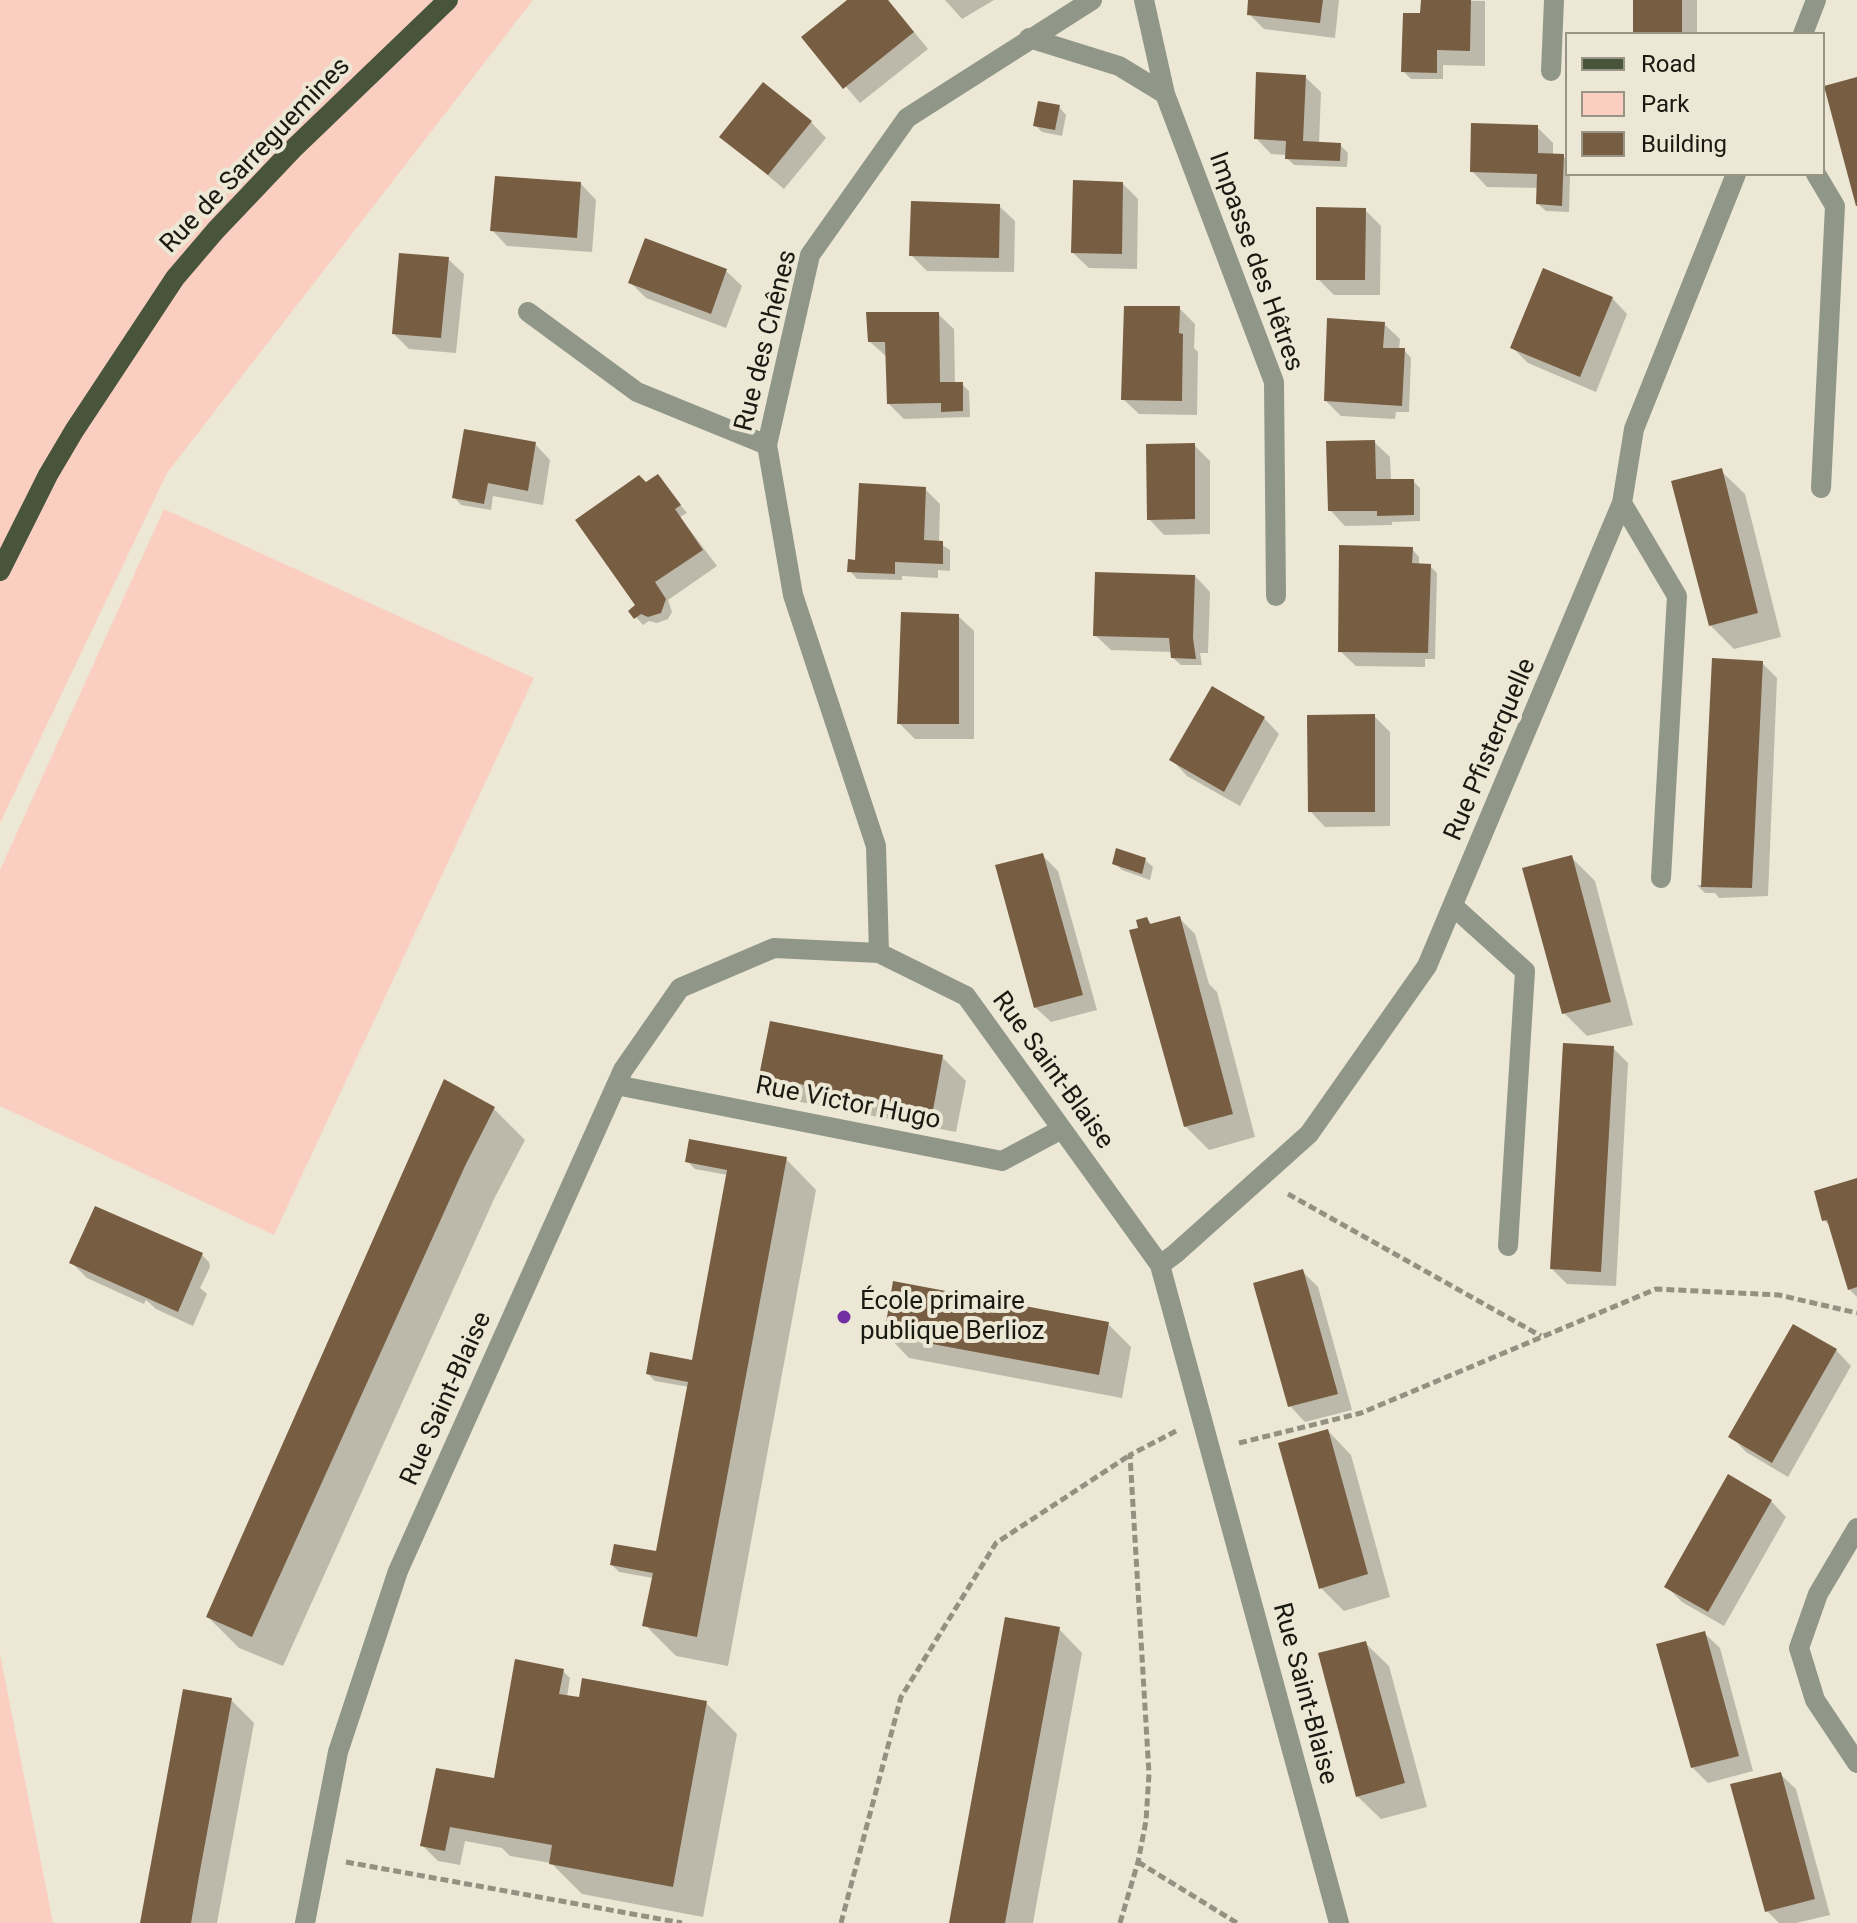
<!DOCTYPE html>
<html>
<head>
<meta charset="utf-8">
<style>
	body { margin:0 }
	#map { position:relative; width:1857px; height:1923px; overflow:hidden; background:#ece8d5; font-family:Roboto,sans-serif }
	canvas { display:block }
	.legend { position:absolute; left:1565px; top:32px; width:260px; height:144px; box-sizing:border-box; background:#ece8d5; border:2px solid #989587; margin:0; padding:10px 14px; list-style:none; font-size:24px; color:#1a1912 }
	.legend li { display:flex; align-items:center; gap:16px; height:40px }
	.legend b { width:40px; border:2px solid #989587 }
</style>
</head>
<body>
<div id="map">
<canvas width="1857" height="1923"></canvas>
<ul class="legend">
<li><b style="height:10px;background:#49553b"></b>Road</li>
<li><b style="height:22px;background:#facfc1"></b>Park</li>
<li><b style="height:22px;background:#775d42"></b>Building</li>
</ul>
</div>
<script>
const g = document.querySelector('canvas').getContext('2d');
g.lineJoin = 'round';
function paint(path, color) { g.fillStyle = color; g.fill(path, 'evenodd'); }
const shape = rows => new Path2D(rows.map(r => 'M' + r).join(''));
function strokePath(path, color, width, dash) { g.strokeStyle = color; g.lineWidth = width; g.lineCap = dash ? 'butt' : 'round'; g.setLineDash(dash || []); g.stroke(path); }
function write(font, color, halo, rows, align = 'center') {
  g.font = font + ' Roboto,sans-serif'; g.lineWidth = 8; g.setLineDash([]); g.textBaseline = 'middle'; g.strokeStyle = halo; g.fillStyle = color; for (const [text, x, y, turn = 0] of rows) {
    g.save(); g.translate(x, y); g.rotate((+turn || 0) * Math.PI / 180); g.textAlign = isNaN(turn) ? turn : align; if (halo) g.strokeText(text, 0, 0); g.fillText(text, 0, 0); g.restore();
  }
}
paint(shape([
	[0,0,533,0,167,473,0,823],
	[164,509,534,678,274,1235,0,1106,0,870],
	[0,1654,53,1923,0,1923]
]), '#facfc1');
paint(shape([
	[850,0,888,0,928,49,860,103,804,38],
	[945,0,994,0,962,19],
	[1250,0,1339,0,1335,38,1264,29,1249,14],
	[1423,0,1485,1,1485,66,1443,65,1443,79,1411,79,1403,71,1422,18],
	[1635,0,1697,0,1697,34,1635,34],
	[1305,77,1321,92,1319,144,1340,145,1348,153,1347,167,1294,165,1287,158,1287,155,1271,154,1256,138],
	[1059,107,1066,115,1062,136,1042,132,1035,125],
	[811,122,826,138,784,189,722,137],
	[1537,127,1553,143,1553,155,1563,156,1567,160,1567,174,1570,174,1569,212,1546,211,1538,204,1539,188,1487,187,1472,171],
	[1122,183,1138,199,1137,269,1089,268,1073,253],
	[581,184,596,200,592,252,507,246,492,230],
	[999,206,1015,221,1014,272,927,271,911,255],
	[1365,210,1381,226,1380,295,1334,295,1318,279],
	[448,259,464,274,456,353,409,349,394,334],
	[726,271,742,286,726,328,646,298,630,282],
	[1612,298,1627,314,1596,392,1528,363,1513,348],
	[1179,308,1195,324,1194,348,1198,352,1197,415,1139,414,1123,399],
	[938,314,954,329,955,384,962,384,969,391,970,417,904,419,888,403,887,357,869,341],
	[1384,324,1400,339,1399,350,1404,350,1411,358,1409,412,1396,412,1395,419,1341,416,1326,401],
	[1374,442,1390,457,1391,481,1413,481,1420,488,1420,521,1392,522,1392,525,1345,526,1330,510],
	[535,444,550,460,543,505,493,496,491,510,461,505,454,497],
	[1194,445,1210,461,1210,534,1164,535,1149,519],
	[1721,471,1745,494,1781,637,1734,649,1710,625],
	[658,477,687,513,680,517,717,566,668,600,672,612,668,619,657,623,649,621,643,625,636,617,647,485],
	[925,489,940,504,939,543,950,550,950,571,938,570,938,578,902,576,902,580,857,579,850,571],
	[1412,549,1419,557,1419,566,1430,566,1437,573,1435,659,1425,659,1425,667,1356,666,1340,651],
	[1195,576,1210,592,1208,653,1200,653,1202,665,1181,665,1173,658,1173,652,1111,650,1095,635],
	[958,616,974,631,974,739,915,739,899,723],
	[1762,663,1777,678,1768,896,1719,898,1715,893,1705,893,1697,885,1704,885],
	[1374,716,1390,732,1390,826,1325,827,1310,811],
	[1264,718,1279,734,1240,806,1187,776,1172,760],
	[1042,855,1058,871,1097,1010,1051,1022,1035,1007],
	[1571,857,1595,881,1633,1025,1587,1036,1564,1013],
	[1145,860,1153,867,1150,880,1122,870,1114,863],
	[1179,918,1195,934,1209,984,1217,992,1255,1137,1209,1150,1185,1126,1142,929,1147,919,1153,926],
	[1613,1048,1628,1063,1616,1286,1567,1284,1552,1269],
	[942,1057,966,1081,956,1132,785,1099,762,1075],
	[445,1082,494,1109,525,1140,495,1197,283,1666,239,1648,208,1617],
	[786,1159,816,1190,728,1666,676,1656,645,1625,653,1578,619,1572,612,1565,658,1553,689,1387,655,1381,648,1374,693,1362,728,1175,695,1169,687,1161],
	[1857,1180,1857,1297,1849,1289,1831,1227,1824,1220],
	[202,1255,209,1262,210,1267,200,1288,207,1294,193,1326,156,1309,146,1300,144,1304,87,1278,71,1262],
	[1303,1272,1318,1287,1352,1410,1305,1422,1290,1406],
	[1108,1324,1131,1347,1122,1398,909,1358,886,1334],
	[1836,1350,1851,1366,1788,1477,1746,1452,1731,1436],
	[1328,1431,1351,1455,1390,1597,1344,1611,1321,1588],
	[1771,1501,1786,1517,1724,1626,1682,1602,1667,1587],
	[1059,1629,1082,1653,1033,1923,951,1923],
	[1704,1633,1720,1648,1753,1771,1708,1783,1692,1767],
	[1365,1643,1389,1666,1427,1807,1381,1819,1357,1796],
	[563,1671,570,1678,567,1697,706,1703,737,1734,703,1917,582,1894,551,1863,510,1856,502,1848,465,1841,460,1865,438,1861,422,1845,496,1781],
	[231,1700,254,1723,217,1923,142,1923],
	[1780,1774,1796,1789,1830,1915,1796,1923,1779,1923,1767,1911]
]), '#0003');
paint(shape([
	[847,0,888,0,914,32,843,89,801,37],
	[1248,0,1323,0,1320,23,1247,15],
	[1421,0,1471,0,1470,51,1437,50,1437,73,1401,72,1403,13,1420,13],
	[1633,0,1682,0,1682,34,1633,34],
	[1256,72,1306,75,1303,141,1341,143,1340,161,1285,159,1286,141,1254,139],
	[1857,77,1857,206,1856,206,1824,86],
	[763,82,812,121,768,175,719,137],
	[1038,101,1060,105,1055,130,1033,126],
	[1471,123,1538,125,1538,153,1564,154,1562,206,1536,204,1537,174,1470,172],
	[495,176,581,182,577,238,490,231],
	[1073,180,1123,182,1122,254,1071,253],
	[911,201,1000,204,999,258,909,256],
	[1316,207,1366,208,1365,280,1316,280],
	[645,238,727,269,711,314,628,283],
	[399,253,449,257,441,338,392,334],
	[1543,268,1613,297,1580,377,1510,348],
	[1124,306,1180,306,1179,333,1183,334,1182,401,1121,400],
	[866,312,939,312,940,382,963,382,963,411,941,412,941,403,887,404,885,342,868,342],
	[1327,318,1385,322,1383,348,1405,348,1402,406,1324,401],
	[464,429,536,442,528,491,488,483,484,504,452,498],
	[1375,440,1376,479,1414,479,1414,515,1377,516,1377,511,1328,511,1326,441],
	[1195,443,1195,519,1147,520,1146,444],
	[1722,468,1758,613,1709,626,1671,481],
	[658,474,681,505,675,509,703,550,655,582,666,599,661,613,648,617,641,614,634,619,628,611,635,605,575,520,639,475,646,482],
	[859,483,926,487,924,540,943,541,943,564,895,562,895,574,847,572,848,559,855,560],
	[1339,545,1413,547,1412,563,1431,564,1428,653,1338,652],
	[1095,572,1195,575,1193,638,1196,659,1171,658,1169,638,1093,636],
	[901,612,959,614,959,724,897,724],
	[1712,658,1763,661,1752,888,1701,887],
	[1212,686,1265,717,1224,792,1169,760],
	[1375,714,1375,812,1308,812,1307,715],
	[1116,848,1146,858,1142,874,1112,864],
	[1043,853,1083,995,1034,1008,995,865],
	[1572,855,1611,1002,1562,1014,1522,868],
	[1180,916,1233,1114,1184,1127,1129,930,1138,928,1136,920,1147,917,1150,924],
	[770,1021,943,1055,933,1110,759,1076],
	[1563,1043,1614,1046,1601,1272,1550,1269],
	[444,1079,495,1107,465,1166,252,1637,206,1617],
	[689,1139,787,1157,697,1637,642,1626,653,1573,610,1565,614,1544,656,1551,688,1382,646,1374,650,1352,692,1360,727,1170,685,1162],
	[1857,1178,1857,1287,1848,1290,1827,1220,1822,1221,1814,1191],
	[95,1206,203,1253,178,1312,69,1263],
	[1303,1269,1338,1394,1288,1407,1253,1283],
	[893,1281,1109,1322,1099,1375,884,1335],
	[1793,1324,1837,1349,1772,1463,1728,1437],
	[1328,1429,1368,1574,1319,1589,1278,1443],
	[1728,1474,1772,1500,1708,1612,1664,1587],
	[1005,1617,1060,1627,1005,1923,949,1923],
	[1705,1631,1739,1756,1691,1768,1656,1644],
	[1366,1641,1405,1783,1356,1797,1318,1653],
	[515,1659,564,1669,559,1694,579,1697,582,1678,707,1701,673,1887,549,1864,552,1845,450,1827,445,1851,420,1846,436,1768,494,1778],
	[183,1689,232,1698,199,1876,191,1923,140,1923],
	[1781,1772,1815,1899,1765,1912,1730,1784]
]), '#775d42');
strokePath(shape([
	[1288,1194,1541,1336],
	[1239,1443,1361,1413,1656,1289,1779,1295,1857,1313],
	[346,1862,682,1923],
	[1138,1862,1237,1923],
	[841,1923,901,1697,996,1543,1130,1455],
	[1120,1923,1138,1862,1146,1821,1149,1774,1130,1455,1176,1431]
]), '#949183', 5, [8, 4]);
strokePath(shape([
	[1144,0,1165,94,1274,382,1276,596],
	[1803,34,1816,0],
	[1029,38,1119,66,1165,94],
	[1551,71,1554,0],
	[1816,174,1835,206,1821,488],
	[528,312,637,392,767,445],
	[1622,503,1677,596,1661,878],
	[1453,906,1525,971,1508,1246],
	[879,953,876,846,793,595,767,445,810,255,907,118,1092,0],
	[616,1085,1002,1161,1062,1129],
	[1160,1265,1175,1254,1309,1134,1427,966,1622,503,1634,429,1736,174],
	[1857,1528,1818,1594,1799,1648,1815,1700,1857,1763],
	[305,1923,338,1752,398,1571,623,1070,680,988,774,948,879,953,966,996,1160,1265,1339,1923]
]), '#909788', 20);
strokePath(shape([
	[0,571,48,475,74,431,175,278,216,230,293,149,448,0]
]), '#49553b', 20);
for (const [x, y, r, color] of [
	[844,1317,8,"#722ea2"]
]) { const dot = new Path2D(); dot.arc(x, y, r, 0, 2 * Math.PI); g.fillStyle = color; g.fill(dot); strokePath(dot, '#ece8d5', 3); }
write('26px', '#1a1912', '#ece8d5', [
	["Rue de Sarreguemines",256,156,-46],
	["Impasse des Hêtres",1255,262,70],
	["Rue des Chênes",767,341,-76],
	["Rue Pfisterquelle",1491,750,-67],
	["Rue Saint-Blaise",1052,1071,54],
	["Rue Victor Hugo",848,1104,11],
	["Rue Saint-Blaise",447,1399,-66],
	["Rue Saint-Blaise",1304,1694,75]
]);
write('26px', '#1a1912', '#ece8d5', [
	["École primaire",860,1302],
	["publique Berlioz",860,1332]
], 'left');
</script>
</body>
</html>
